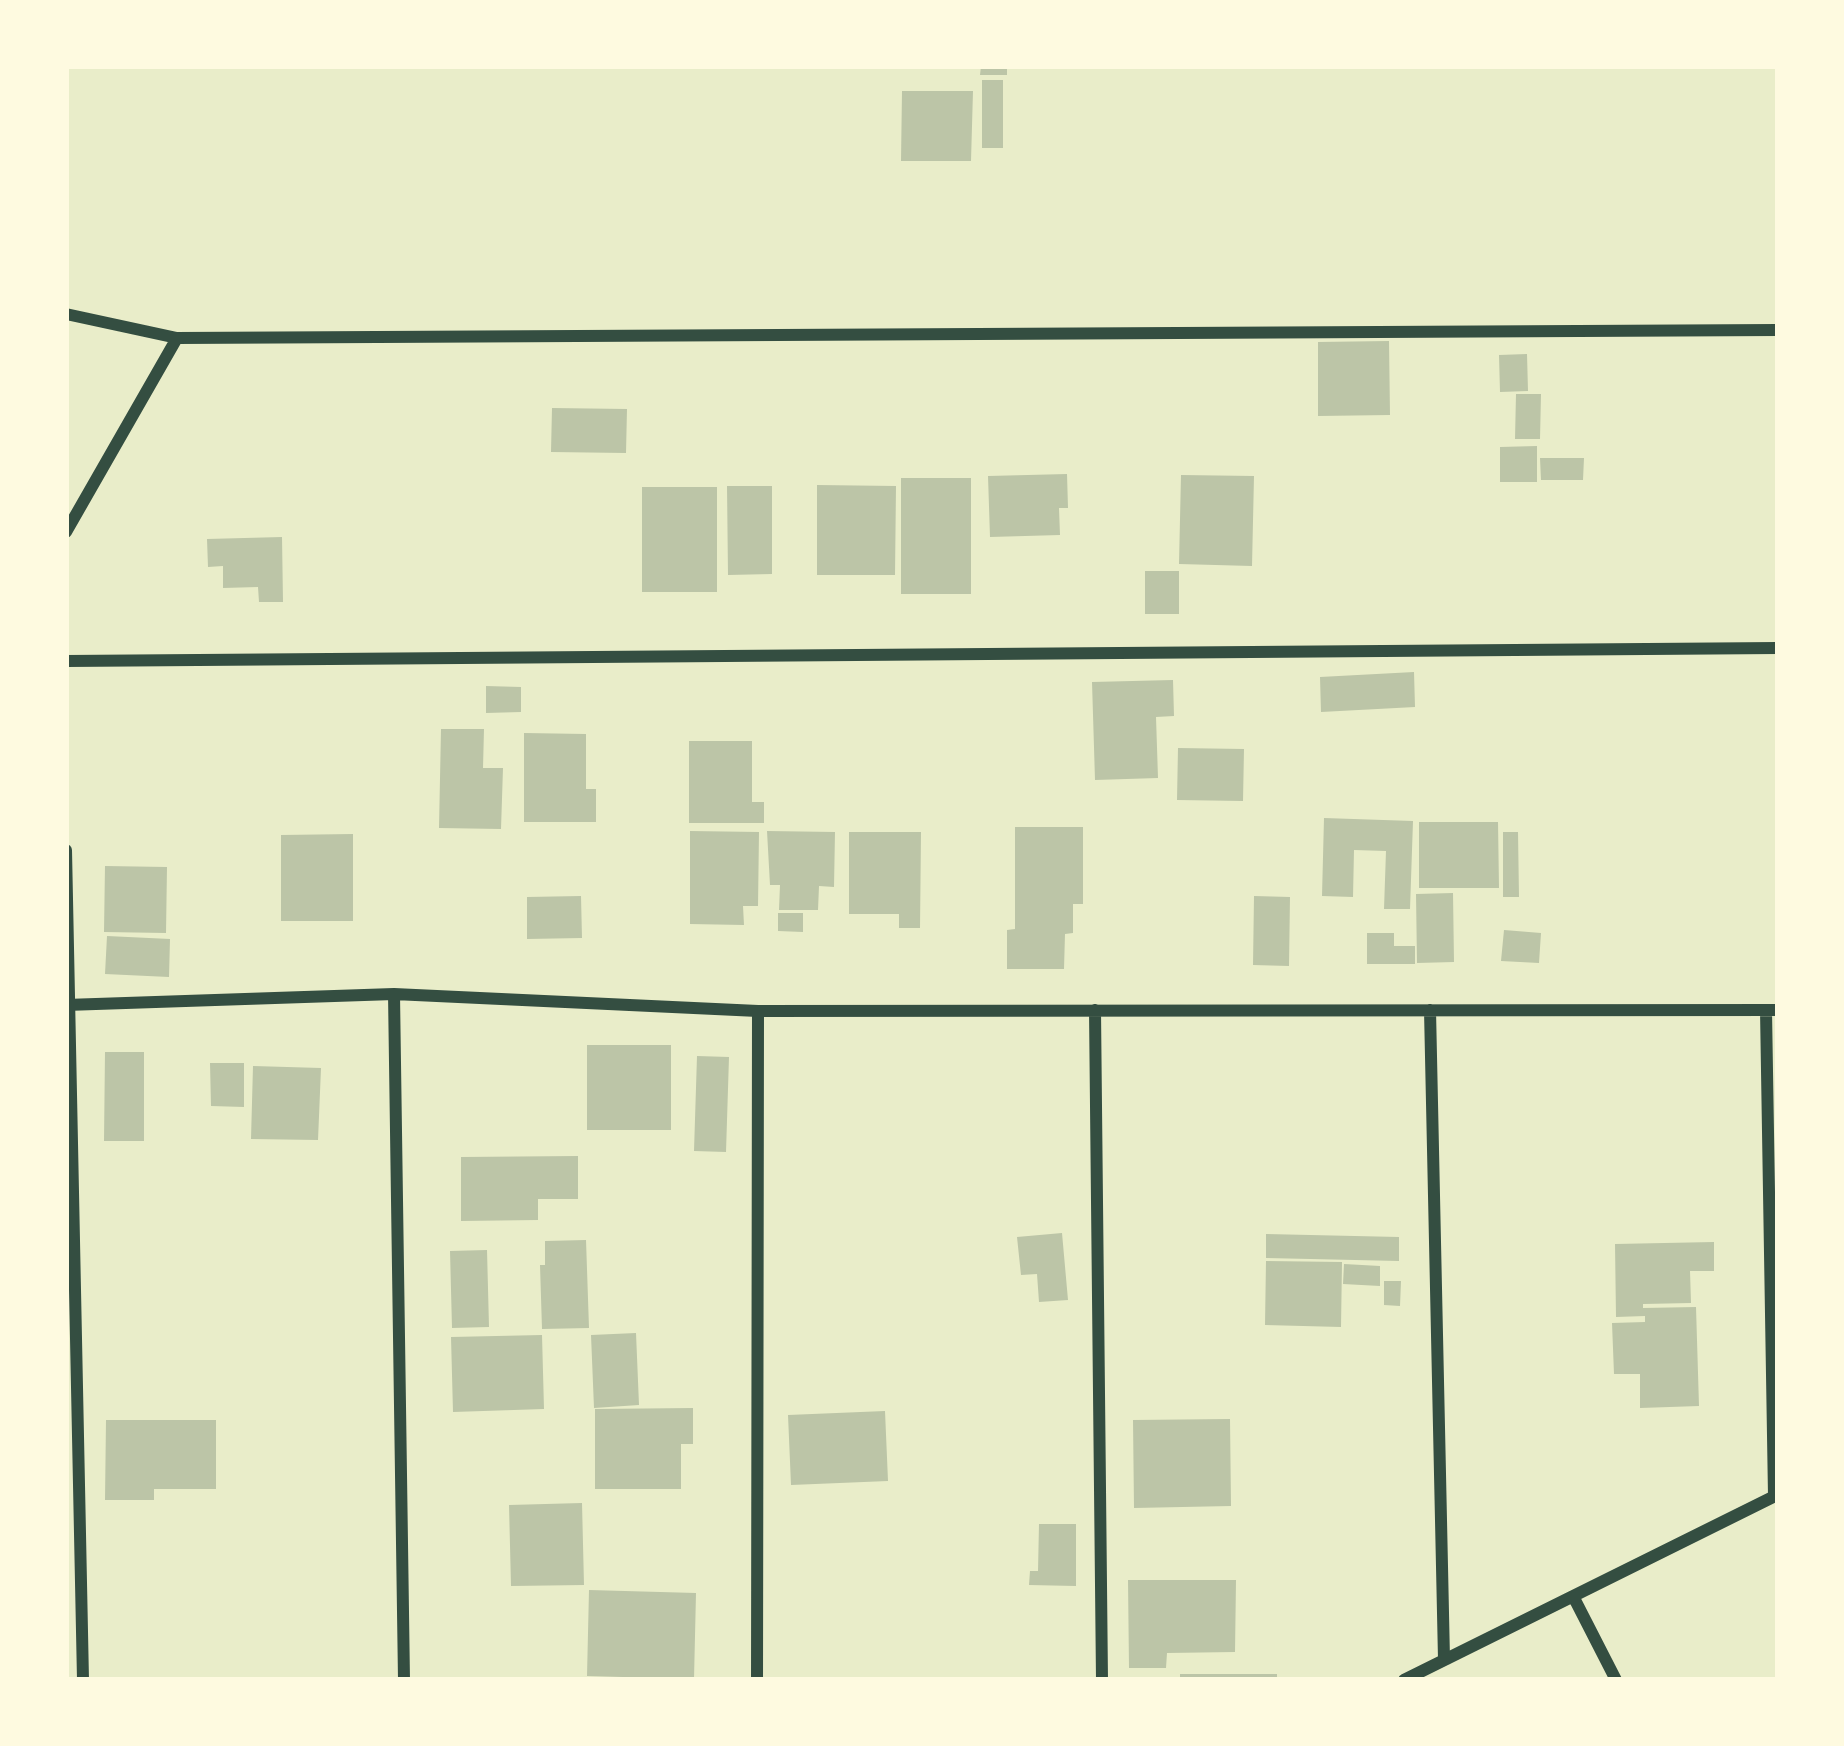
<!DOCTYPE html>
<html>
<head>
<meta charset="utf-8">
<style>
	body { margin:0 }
	#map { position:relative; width:1844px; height:1746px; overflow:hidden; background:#e9edc9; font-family:"Fira Sans Condensed",sans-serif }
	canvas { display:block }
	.frame { position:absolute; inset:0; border:69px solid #fefae0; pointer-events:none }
</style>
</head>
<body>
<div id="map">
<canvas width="1844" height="1746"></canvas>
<div class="frame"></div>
</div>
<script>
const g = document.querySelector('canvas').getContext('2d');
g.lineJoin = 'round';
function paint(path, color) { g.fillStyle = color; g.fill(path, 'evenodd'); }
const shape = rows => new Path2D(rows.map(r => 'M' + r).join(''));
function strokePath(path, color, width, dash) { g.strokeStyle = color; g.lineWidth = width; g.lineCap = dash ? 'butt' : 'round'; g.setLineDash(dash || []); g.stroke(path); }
paint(shape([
	[981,66,1007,66,1007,75,980,75],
	[982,80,1003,80,1003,148,982,148],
	[902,91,973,91,971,161,901,161],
	[1389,341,1390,415,1318,416,1318,342],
	[1527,354,1528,391,1500,392,1499,355],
	[1516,394,1541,394,1540,439,1515,439],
	[552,408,627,409,626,453,551,452],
	[1537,446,1537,482,1500,482,1500,447],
	[1540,458,1584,458,1583,480,1541,480],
	[1067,474,1068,508,1059,508,1060,535,990,537,988,476],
	[1181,475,1254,476,1252,566,1179,564],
	[901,478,971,478,971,594,901,594],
	[817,485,896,486,895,575,817,575],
	[727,486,772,486,772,574,728,575],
	[642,487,717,487,717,592,642,592],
	[282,537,283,602,259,602,258,587,223,588,223,566,208,567,207,539],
	[1145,571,1179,571,1179,614,1145,614],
	[1414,672,1415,707,1321,712,1320,677],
	[1173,680,1174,716,1156,717,1158,778,1095,780,1092,682],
	[486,686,521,687,521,712,486,713],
	[441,729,484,729,483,768,503,768,501,829,439,828],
	[524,733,586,734,586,789,596,789,596,822,524,822],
	[689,741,752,741,752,802,764,802,764,823,689,823],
	[1178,748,1244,749,1243,801,1177,800],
	[1324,818,1413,821,1410,909,1384,909,1386,851,1354,850,1353,897,1322,896],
	[1419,822,1498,822,1499,888,1419,888],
	[1015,827,1083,827,1083,904,1073,904,1073,933,1065,934,1064,969,1007,969,1007,930,1015,929],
	[690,831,759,832,758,906,743,906,744,925,690,924],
	[767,831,835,832,834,887,819,886,818,910,779,910,780,885,770,885],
	[849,832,921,832,920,928,899,928,899,914,849,914],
	[1503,832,1518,832,1519,897,1503,897],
	[353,834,353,921,281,921,281,835],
	[105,866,167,867,166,933,104,932],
	[1453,893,1454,962,1417,963,1416,894],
	[581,896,582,938,527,939,527,897],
	[1254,896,1290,897,1289,966,1253,965],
	[778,913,803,913,803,932,778,931],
	[1504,930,1541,933,1539,963,1501,961],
	[1367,933,1394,933,1394,946,1415,946,1415,964,1367,964],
	[107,936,170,939,169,977,105,974],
	[587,1045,671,1045,671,1130,587,1130],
	[105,1052,144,1052,144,1141,104,1141],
	[697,1056,729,1057,726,1152,694,1151],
	[210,1063,244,1063,244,1107,211,1106],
	[253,1066,321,1068,318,1140,251,1139],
	[578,1156,578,1199,538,1199,538,1220,461,1221,461,1157],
	[1062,1233,1068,1300,1039,1302,1037,1274,1021,1275,1017,1237],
	[1266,1234,1399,1237,1399,1261,1266,1258],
	[586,1240,589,1328,542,1329,540,1265,545,1265,545,1241],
	[1714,1242,1714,1271,1690,1271,1691,1303,1643,1304,1643,1308,1696,1307,1699,1406,1640,1408,1640,1374,1614,1374,1612,1323,1645,1322,1645,1316,1616,1317,1615,1244],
	[487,1250,489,1327,452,1328,450,1251],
	[1266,1261,1342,1262,1341,1327,1265,1325],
	[1344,1264,1380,1266,1380,1286,1343,1284],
	[1384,1281,1401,1281,1400,1306,1384,1305],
	[636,1333,639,1405,594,1408,591,1335],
	[542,1335,544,1409,453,1412,451,1337],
	[693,1408,693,1444,681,1444,681,1489,595,1489,595,1409],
	[885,1411,888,1481,791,1485,788,1415],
	[1230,1419,1231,1506,1134,1508,1133,1420],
	[106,1420,216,1420,216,1489,154,1489,154,1500,105,1500],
	[582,1503,584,1585,511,1586,509,1505],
	[1039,1524,1076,1524,1076,1586,1029,1585,1030,1571,1038,1571],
	[1128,1580,1236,1580,1235,1652,1167,1653,1166,1668,1129,1668],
	[589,1590,696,1593,694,1679,587,1676],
	[1180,1674,1277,1674,1277,1680,1180,1680]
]), '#bcc5a7');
strokePath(shape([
	[66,314,177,338,1778,330],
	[66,532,177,338],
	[66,661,1778,648],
	[66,850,83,1680],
	[394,994,404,1680],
	[66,1005,394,994,758,1011,1778,1010],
	[1095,1010,1102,1680],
	[1430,1010,1444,1659],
	[1766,1010,1774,1496],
	[1573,1596,1616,1680],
	[757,1680,758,1011],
	[1404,1680,1777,1495]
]), '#344e41', 12);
</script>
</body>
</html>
